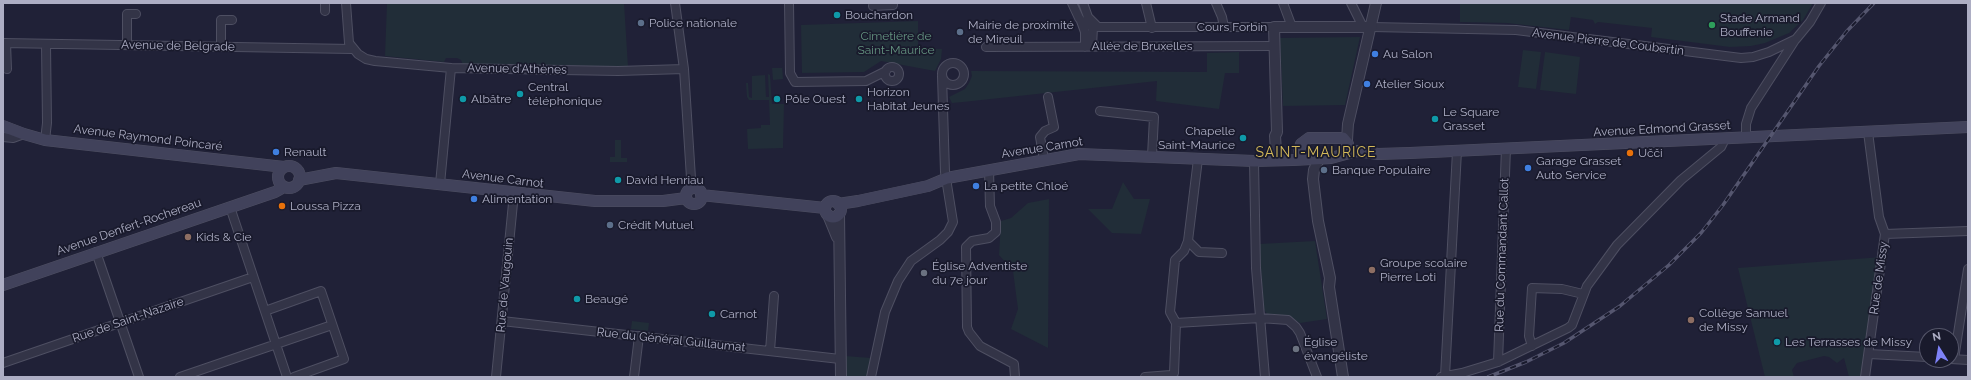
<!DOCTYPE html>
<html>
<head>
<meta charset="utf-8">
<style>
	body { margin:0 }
	#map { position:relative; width:1971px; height:380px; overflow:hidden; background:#202137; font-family:Raleway,sans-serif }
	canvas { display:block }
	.frame { position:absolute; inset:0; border:4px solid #adaec4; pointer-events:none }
	.north { position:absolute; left:1919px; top:328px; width:40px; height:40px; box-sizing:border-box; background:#191a2c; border:1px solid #545569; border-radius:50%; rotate:349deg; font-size:11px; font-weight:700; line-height:16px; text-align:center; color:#adaec4 }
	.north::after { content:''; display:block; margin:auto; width:14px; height:18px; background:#7e82f8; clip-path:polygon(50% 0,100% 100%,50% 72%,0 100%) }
</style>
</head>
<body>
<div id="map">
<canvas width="1971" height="380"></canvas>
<div class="frame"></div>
<div class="north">N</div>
</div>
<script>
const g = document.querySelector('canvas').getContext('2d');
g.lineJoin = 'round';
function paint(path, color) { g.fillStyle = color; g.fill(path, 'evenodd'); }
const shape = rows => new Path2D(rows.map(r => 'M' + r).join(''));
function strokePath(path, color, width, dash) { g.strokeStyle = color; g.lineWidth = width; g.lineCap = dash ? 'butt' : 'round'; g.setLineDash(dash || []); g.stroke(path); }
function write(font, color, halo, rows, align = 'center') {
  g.font = font + ' Raleway,sans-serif'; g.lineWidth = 3.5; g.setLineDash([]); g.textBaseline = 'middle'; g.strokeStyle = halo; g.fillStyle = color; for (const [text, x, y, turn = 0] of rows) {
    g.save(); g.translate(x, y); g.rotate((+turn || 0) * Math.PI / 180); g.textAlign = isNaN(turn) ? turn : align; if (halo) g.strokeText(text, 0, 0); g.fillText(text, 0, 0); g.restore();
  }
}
paint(shape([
	[387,3,624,3,628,67,516,64,463,65,461,60,457,58,446,58,444,62,385,56],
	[1460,3,1813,3,1803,20,1789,33,1765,43,1751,46,1730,47,1651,37,1652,28,1598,22,1595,24,1593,20,1571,17,1569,30,1507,23,1460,22],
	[918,21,918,49,942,49,941,59,935,71,881,61,864,72,802,73,801,25],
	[1360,37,1345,105,1283,106,1280,38],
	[1523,50,1541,52,1536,89,1518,87],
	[781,51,783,79,773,80,772,68,782,68],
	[1239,52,1239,73,1225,73,1219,109,1156,101,1157,81,963,102,952,103,949,97,965,89,969,83,972,76,971,71,1207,72,1207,53],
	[1545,52,1580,57,1576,94,1540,90],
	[768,74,770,75,772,104,784,104,783,148,748,149,747,129,761,128,761,125,770,125,769,100,749,100,747,97,746,83,748,83,749,97,752,98,752,76,765,75,766,97,769,97],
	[615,140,621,140,621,158,627,158,627,162,610,162,610,157,615,157],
	[1123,182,1134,199,1150,199,1141,234,1112,233,1088,209,1112,209],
	[1049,199,1048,348,1011,329,1018,309,1013,271,999,255,1001,221,1011,218,1028,203],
	[1315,241,1327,319,1300,323,1291,318,1267,314,1264,310,1259,244],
	[1882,257,1865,377,1849,377,1844,358,1837,363,1829,357,1824,356,1797,363,1792,370,1794,377,1765,377,1738,268],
	[632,321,649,323,648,331,631,329],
	[845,356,871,358,867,377,845,377]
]), '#212d38');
const minor = shape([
	[325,3,325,11],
	[346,3,349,43,358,54,366,59,375,61,451,68,618,71,684,69],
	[675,3,684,69,691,178,694,188],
	[789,3,790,73,795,82,866,81,886,71],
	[1072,3,1079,18,1083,23,1093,27,1274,27],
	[1083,3,1088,17,1098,27],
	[1146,3,1152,28],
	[1216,3,1222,17,1224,27],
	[1283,3,1292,27],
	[1351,3,1363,27],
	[873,6,893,5,893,3],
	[1081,21,1085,32,1085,47],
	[1372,27,1516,30,1741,58,1753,57,1769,52,1796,39,1810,22,1821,3],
	[3,43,352,49],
	[6,43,7,69],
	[127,45,127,14,136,14],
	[221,47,221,20,232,20],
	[986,47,1275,46],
	[1092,47,1093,27],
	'942 74a11 11 0 1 1 22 0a11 11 0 1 1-22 0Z',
	'885 74a7 7 0 1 1 14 0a7 7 0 1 1-14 0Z',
	[1100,111,1154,117,1152,156],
	[3,137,13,138,24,134],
	[1746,137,1746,124,1751,108,1795,40],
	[45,140,47,123,46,44],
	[1044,159,1040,137,1045,131,1054,127,1048,97],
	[1254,161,1256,268,1265,377],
	[989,170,990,206,996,222,996,232,989,238,972,241,966,247,967,327,969,332,980,346,1014,364,1015,377],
	[440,184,451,68],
	[230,207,287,377],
	[1885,234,1968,231],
	[1188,241,1199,252,1222,253],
	[96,252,139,377],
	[265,311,321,291,344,359,294,377],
	[502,321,840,359],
	[1176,323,1260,318,1288,320,1296,327,1300,333,1317,377],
	[1532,346,1529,336,1532,288,1562,289,1583,294],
	[770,351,774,296],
	[1869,354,1927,357],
	[1951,359,1968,360],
	[1954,359,1968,269],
	[1498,362,1506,148],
	[3,363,253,277],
	[1445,376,1457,151],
	[180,377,332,325],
	[496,377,514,193],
	[634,377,639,336],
	[871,377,885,312,898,281,911,261,940,240,948,232,953,222,945,172,942,76],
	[1145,377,1171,375,1174,373,1176,323,1170,312,1175,260,1184,251,1188,241,1198,159],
	[1441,377,1462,373,1498,362,1568,328,1572,325,1587,286,1617,245,1681,180,1721,147,1723,143,1723,139],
	[1865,377,1885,234,1879,217,1868,132]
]);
const tertiary = shape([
	[1347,140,1348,124,1376,3],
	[1319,159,1314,170,1313,179,1318,221,1330,278,1329,287,1343,377],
	[1273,160,1276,151,1275,136,1277,132,1274,27,1372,27],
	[839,214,841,377],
	[828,215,837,237]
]);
const secondary = shape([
	[3,126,24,134,45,140,284,167],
	[1304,159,1299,151,1301,144,1309,138,1343,138,1348,144,1345,154],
	'278 177a11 11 0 1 1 22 0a11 11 0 1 1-22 0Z',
	[299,180,336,173,595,201,663,201,686,198],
	'686 196a8 8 0 1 1 16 0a8 8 0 1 1-16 0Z',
	[701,195,825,208],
	'825 209a8 8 0 1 1 16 0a8 8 0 1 1-16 0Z',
	[838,204,858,201,928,186,947,178,1079,154,1254,161,1293,160,1331,158,1357,151,1378,154,1410,153,1968,127],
	[3,285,275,192,284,187]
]);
strokePath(minor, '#4e4f62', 10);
strokePath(tertiary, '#4e4f62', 12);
strokePath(secondary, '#4e4f62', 12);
strokePath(minor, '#333447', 8);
strokePath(tertiary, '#333447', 10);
strokePath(secondary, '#41425b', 11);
const rail = shape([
	[1488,377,1526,362,1564,343,1620,306,1669,265,1701,233,1723,205,1819,66,1847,31,1874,3]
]);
strokePath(rail, '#55566f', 3.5);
strokePath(rail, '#191a2c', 2, [6]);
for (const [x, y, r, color] of [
	[837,15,4,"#0f9aa8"],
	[641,23,4,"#5c6f8a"],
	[1712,25,4,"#2e9e5b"],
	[960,32,4,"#5c6f8a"],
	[1375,54,4,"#3f7fe0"],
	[1367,84,4,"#3f7fe0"],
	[520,94,4,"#0f9aa8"],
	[463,99,4,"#0f9aa8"],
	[777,99,4,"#0f9aa8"],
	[859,99,4,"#0f9aa8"],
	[1435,119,4,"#0f9aa8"],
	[1243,138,4,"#0f9aa8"],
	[276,152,4,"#3f7fe0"],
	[1630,153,4,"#e8710a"],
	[1528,168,4,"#3f7fe0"],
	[1324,170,4,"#5c6f8a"],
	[618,180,4,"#0f9aa8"],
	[976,186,4,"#3f7fe0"],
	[474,199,4,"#3f7fe0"],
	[282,206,4,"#e8710a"],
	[610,225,4,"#5c6f8a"],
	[188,237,4,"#8d6e63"],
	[1372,270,4,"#8d6e63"],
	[924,273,4,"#6b7280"],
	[577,299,4,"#0f9aa8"],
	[712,314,4,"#0f9aa8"],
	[1691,320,4,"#8d6e63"],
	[1777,342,4,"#0f9aa8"],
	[1296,349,4,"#6b7280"]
]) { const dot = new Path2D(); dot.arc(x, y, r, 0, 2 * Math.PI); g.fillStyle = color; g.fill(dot); strokePath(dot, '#191a2c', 1.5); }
write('12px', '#adaec4', '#191a2c', [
	["Bouchardon",845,15],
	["Stade Armand",1720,18],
	["Bouffenie",1720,32],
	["Police nationale",649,23],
	["Mairie de proximité",968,25],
	["de Mireuil",968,39],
	["Au Salon",1383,54],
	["Atelier Sioux",1375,84],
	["Central",528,87],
	["téléphonique",528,101],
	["Horizon",867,92],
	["Habitat Jeunes",867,106],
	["Albâtre",471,99],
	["Pôle Ouest",785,99],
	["Le Square",1443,112],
	["Grasset",1443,126],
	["Chapelle",1235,131,"right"],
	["Saint-Maurice",1235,145,"right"],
	["Renault",284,152],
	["Učči",1638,153],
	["Garage Grasset",1536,161],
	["Auto Service",1536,175],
	["Banque Populaire",1332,170],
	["David Henriau",626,180],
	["La petite Chloé",984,186],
	["Alimentation",482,199],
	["Loussa Pizza",290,206],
	["Crédit Mutuel",618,225],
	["Kids & Cie",196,237],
	["Groupe scolaire",1380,263],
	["Pierre Loti",1380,277],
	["Église Adventiste",932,266],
	["du 7e jour",932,280],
	["Beaugé",585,299],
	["Collège Samuel",1699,313],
	["de Missy",1699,327],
	["Carnot",720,314],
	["Église",1304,342],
	["évangéliste",1304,356],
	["Les Terrasses de Missy",1785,342]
], 'left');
write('12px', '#adaec4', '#191a2c', [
	["Cours Forbin",1232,27],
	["Avenue Pierre de Coubertin",1608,42,7],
	["Avenue de Belgrade",178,46,1],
	["Allée de Bruxelles",1142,46],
	["Avenue d'Athènes",517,69,1],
	["Avenue Edmond Grasset",1662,129,-3],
	["Avenue Raymond Poincaré",148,138,7],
	["Avenue Carnot",1042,148,-9],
	["Avenue Carnot",503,179,7],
	["Avenue Denfert-Rochereau",129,227,-19],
	["Rue du Commandant Callot",1502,255,-88],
	["Rue de Missy",1879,278,-82],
	["Rue de Vaugouin",505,285,-85],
	["Rue de Saint-Nazaire",128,320,-19],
	["Rue du Général Guillaumat",671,340,6]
]);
write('12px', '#659581', '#191a2c', [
	["Cimetière de",896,36],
	["Saint-Maurice",896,50]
]);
g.letterSpacing = '1px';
write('14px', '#d4b959', '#191a2c', [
	["SAINT-MAURICE",1316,153]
]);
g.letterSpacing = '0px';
</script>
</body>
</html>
